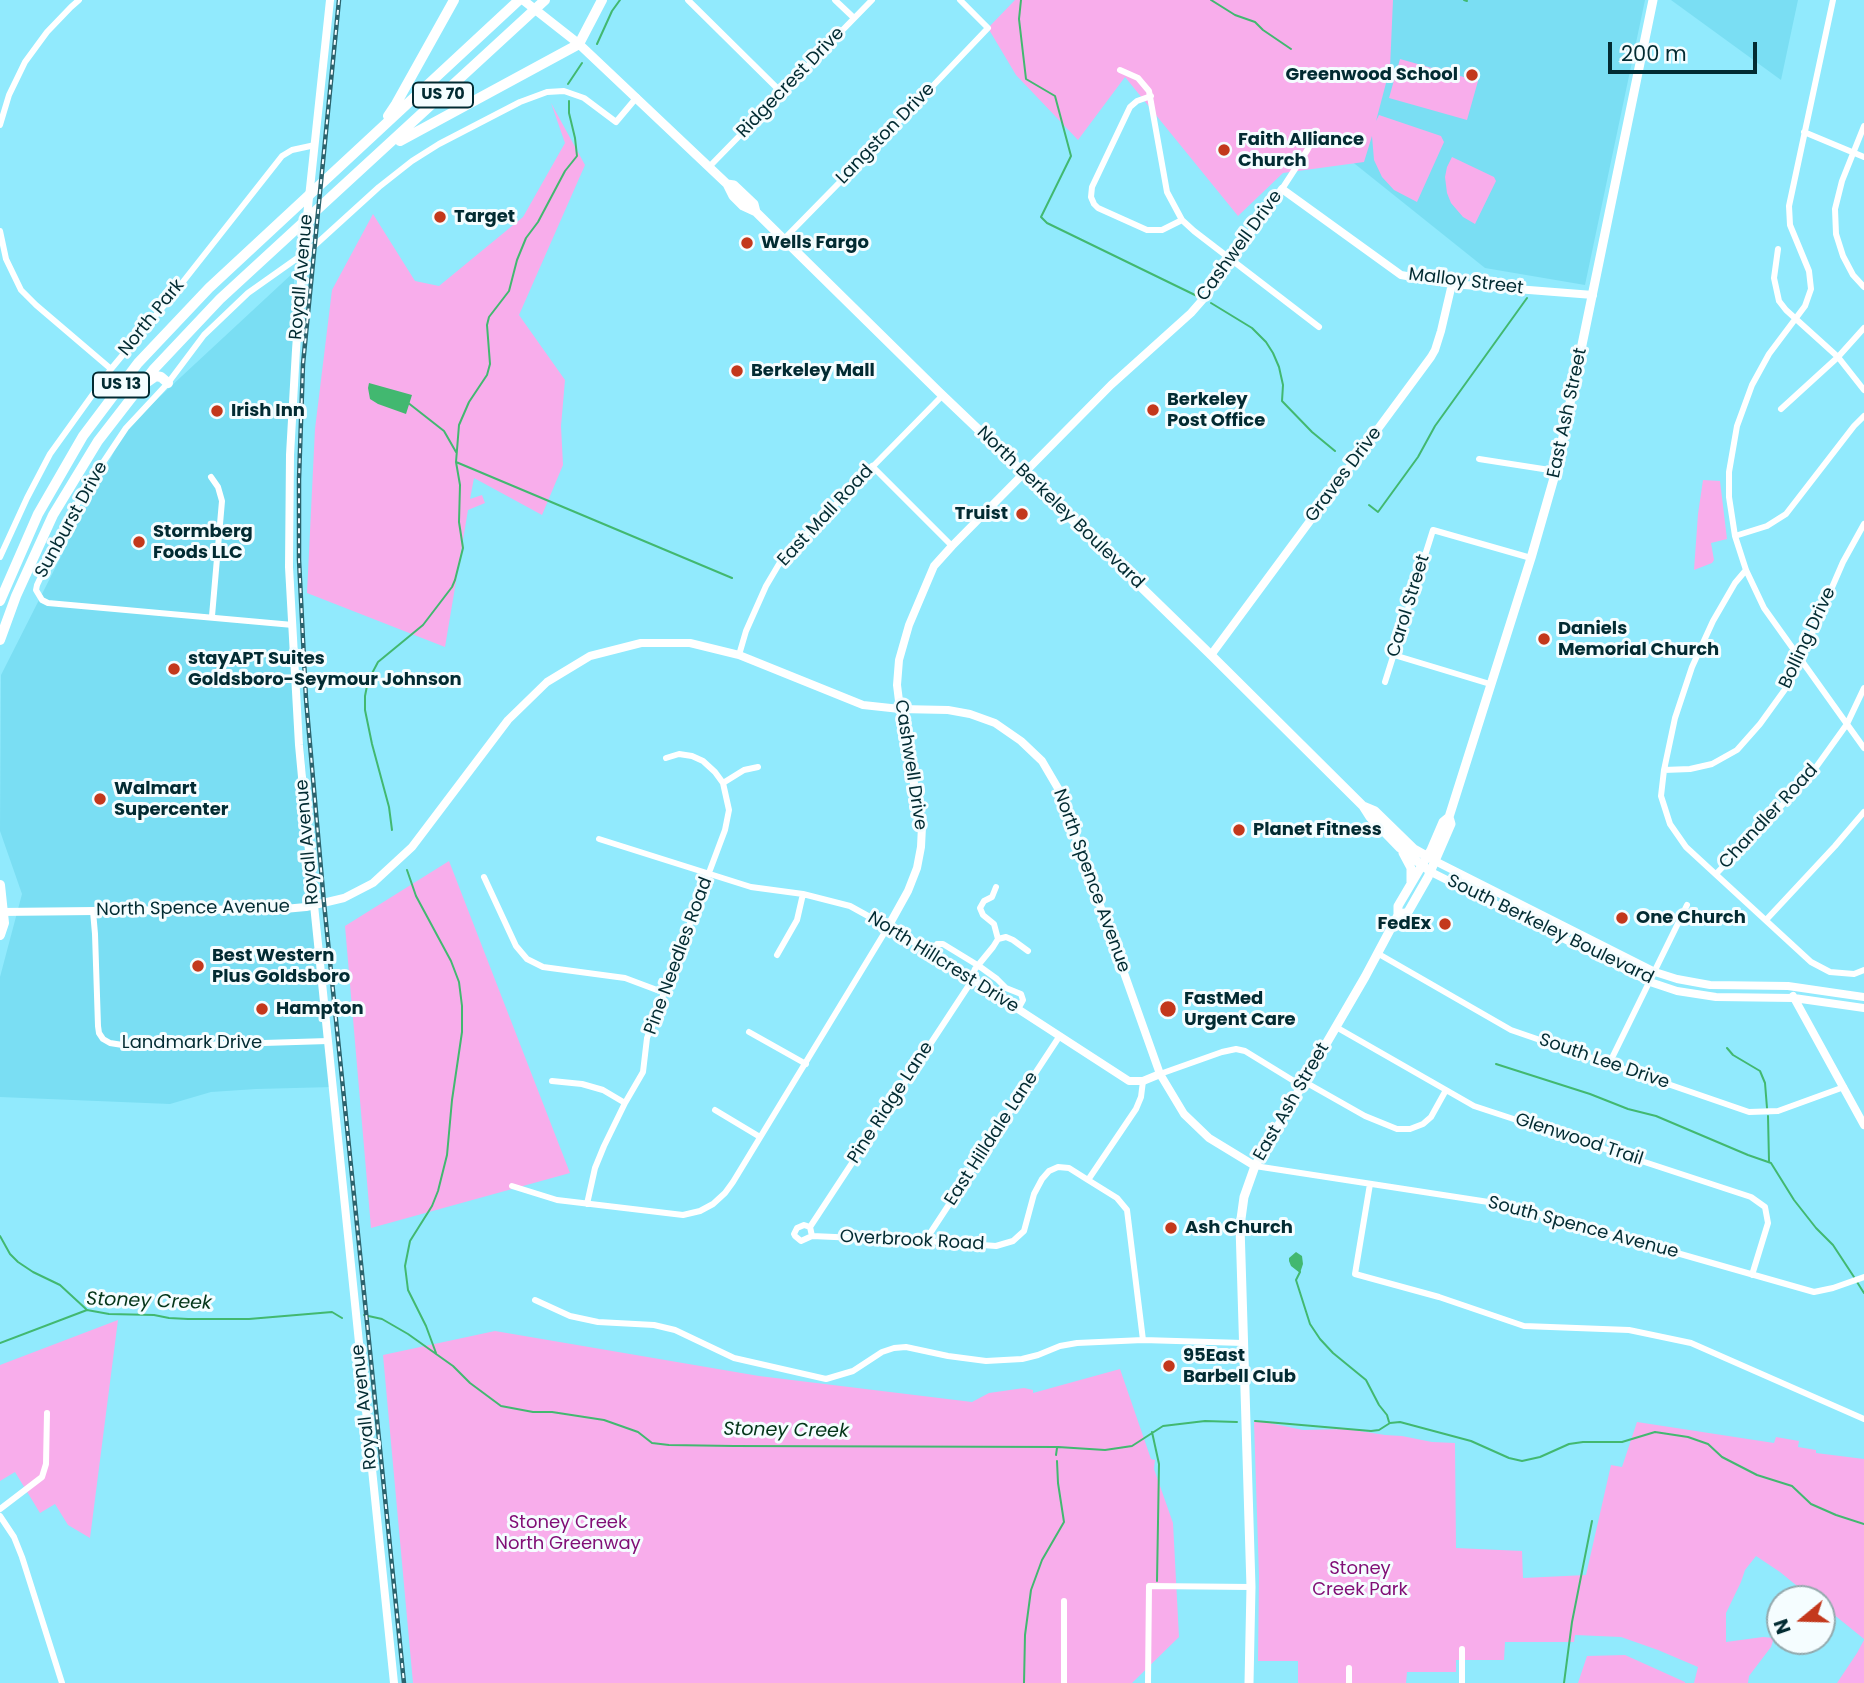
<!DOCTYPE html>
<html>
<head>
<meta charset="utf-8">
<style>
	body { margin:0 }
	#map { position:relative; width:1864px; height:1683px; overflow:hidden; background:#91eafd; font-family:Poppins,sans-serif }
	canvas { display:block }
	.north { position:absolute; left:1766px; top:1585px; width:70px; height:70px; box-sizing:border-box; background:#f5fdff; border:2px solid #94a9ad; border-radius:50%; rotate:251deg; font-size:19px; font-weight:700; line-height:28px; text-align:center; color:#022b32 }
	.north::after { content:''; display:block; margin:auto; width:24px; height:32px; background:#c3381c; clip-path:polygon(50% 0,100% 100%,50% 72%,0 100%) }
	.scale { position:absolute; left:1608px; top:42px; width:149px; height:32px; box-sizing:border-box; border:4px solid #022b32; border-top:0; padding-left:9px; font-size:21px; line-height:24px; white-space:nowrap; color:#022b32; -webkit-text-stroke:5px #f5fdff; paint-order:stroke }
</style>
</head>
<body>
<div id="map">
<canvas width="1864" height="1683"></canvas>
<div class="north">N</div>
<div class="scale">200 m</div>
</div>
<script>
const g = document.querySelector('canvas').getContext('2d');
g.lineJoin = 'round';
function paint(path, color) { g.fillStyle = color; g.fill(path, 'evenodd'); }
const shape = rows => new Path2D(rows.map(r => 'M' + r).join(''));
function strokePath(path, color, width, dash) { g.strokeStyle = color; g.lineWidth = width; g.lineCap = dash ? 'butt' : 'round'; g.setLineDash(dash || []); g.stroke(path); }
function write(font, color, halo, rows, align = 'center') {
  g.font = font + ' Poppins,sans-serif'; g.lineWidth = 6; g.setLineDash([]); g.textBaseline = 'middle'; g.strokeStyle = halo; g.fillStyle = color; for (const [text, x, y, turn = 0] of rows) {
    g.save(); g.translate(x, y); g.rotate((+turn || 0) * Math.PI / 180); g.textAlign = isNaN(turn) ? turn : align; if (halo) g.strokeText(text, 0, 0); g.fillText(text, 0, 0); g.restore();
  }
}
paint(shape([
	[1295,0,1645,0,1585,285,1485,268,1330,144],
	[1671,0,1798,0,1781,80],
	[294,272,293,625,333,1087,256,1089,211,1092,170,1104,0,1097,0,977,22,894,0,831,1,675,126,428]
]), '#7adef3');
paint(shape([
	[1015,0,1393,0,1390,68,1376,121,1379,115,1441,136,1444,142,1417,202,1394,190,1382,177,1374,160,1372,136,1364,162,1283,173,1238,216,1125,77,1078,140,1016,75,988,28],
	[1400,59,1478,81,1467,120,1389,98],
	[551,103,585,165,519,315,565,380,561,426,563,465,542,515,474,478,470,499,482,495,485,503,468,510,445,647,307,593,315,429,332,290,373,214,415,281,439,286,523,217,565,143],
	[1452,157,1494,177,1496,181,1475,224,1463,217,1451,203,1447,193,1445,177,1447,167],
	[1703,480,1720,481,1727,539,1711,543,1714,560,1712,563,1694,570,1698,514],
	[449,861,570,1173,371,1228,345,926],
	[118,1320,90,1538,68,1525,55,1504,40,1513,15,1472,0,1481,0,1365],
	[495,1331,759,1376,972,1402,989,1393,1024,1388,1033,1390,1033,1393,1120,1369,1151,1459,1155,1460,1154,1469,1173,1523,1179,1637,1132,1683,413,1683,383,1355],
	[1260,1421,1303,1430,1347,1429,1385,1435,1402,1436,1432,1442,1455,1443,1456,1548,1522,1551,1523,1578,1586,1575,1611,1465,1622,1467,1637,1422,1774,1443,1776,1437,1799,1441,1798,1447,1816,1450,1816,1453,1864,1459,1864,1639,1822,1605,1822,1599,1813,1599,1780,1572,1756,1556,1745,1570,1741,1582,1726,1613,1726,1642,1763,1637,1774,1638,1771,1647,1749,1676,1748,1683,1694,1683,1698,1667,1658,1650,1621,1637,1575,1635,1574,1642,1505,1642,1504,1660,1456,1660,1456,1672,1407,1672,1406,1683,1298,1683,1298,1661,1258,1661,1259,1576,1254,1422],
	[1864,1640,1864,1683,1837,1683,1857,1653],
	[1625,1655,1685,1682,1685,1683,1578,1683,1587,1656]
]), '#f8adeb');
paint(shape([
	[369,383,412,395,406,414,378,404,370,399,368,388],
	[1296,1252,1302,1256,1303,1264,1300,1273,1291,1266,1289,1261,1289,1258]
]), '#42b870');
strokePath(shape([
	[1021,0,1019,19,1026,79,1055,96,1071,156,1041,217,1047,223,1197,296],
	[1211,0,1235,15,1255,22,1263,30,1291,49],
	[1464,0,1467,1],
	[597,44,612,11,620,0],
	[568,84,582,63],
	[1211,303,1252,328,1266,342,1273,353,1279,367,1283,385,1282,401,1312,432,1335,451],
	[407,402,444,431,456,452],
	[456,462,732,578],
	[1369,505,1378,512,1418,457,1435,426,1527,298],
	[392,830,389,807,372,744,365,710,365,696,368,681,378,662,423,625,452,587,455,580,463,548,459,522,460,485,456,462,459,425,469,402,487,375,490,364,487,325,489,317,509,291,517,260,526,238,538,222,565,171,577,156,575,138,569,113,569,101],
	[407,870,416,896,451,961,459,982,462,1006,462,1032,452,1100,447,1155,438,1191,432,1206,410,1241,405,1266,408,1290,426,1326,436,1353],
	[1727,1048,1733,1055,1760,1071,1765,1083,1767,1108],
	[1496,1064,1590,1094,1628,1109,1656,1116,1748,1155,1771,1163,1794,1200,1816,1228,1833,1245,1854,1277],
	[1768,1116,1769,1161],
	[0,1236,10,1254,18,1262,33,1272,60,1285,86,1309],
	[1300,1272,1296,1280,1310,1324,1320,1339,1333,1353,1366,1380,1379,1405,1387,1415,1389,1422],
	[1857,1282,1864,1293],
	[364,1315,382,1319,408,1334,453,1366,470,1383,501,1406,533,1412,552,1412,604,1420,638,1432,652,1443,669,1445,734,1446,1058,1447,1105,1450,1132,1446,1163,1426,1205,1421,1237,1422],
	[0,1343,87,1310,109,1314,154,1315,169,1318,188,1319,249,1319,332,1312,342,1318],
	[1255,1421,1371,1431,1379,1430,1390,1423,1400,1422,1471,1441,1509,1458,1522,1461,1540,1457,1569,1444,1583,1442,1622,1442,1655,1432,1688,1437,1708,1444,1722,1457,1757,1475,1792,1486,1811,1504,1836,1515,1864,1524],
	[1152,1432,1159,1464,1157,1581],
	[1056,1455,1057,1448],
	[1024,1683,1025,1635,1031,1590,1042,1560,1064,1522,1058,1483,1057,1461],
	[1564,1683,1572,1622,1592,1521]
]), '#42b870', 2);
strokePath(shape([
	[688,0,782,93],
	[835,0,854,18],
	[1833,0,1789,206,1790,225,1809,271,1811,289,1805,306,1769,354,1752,385,1737,426,1729,472,1729,497,1735,536,1746,570,1764,608,1864,748],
	[1120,70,1138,78,1149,91,1167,192,1182,220,1194,231,1319,327],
	[1151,96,1137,101,1130,107,1092,187,1091,197,1094,204,1098,208,1147,230,1162,230,1182,220],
	[0,125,9,95,25,62,47,32,71,7,79,0],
	[1864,126,1842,181,1835,209,1836,234,1843,256,1853,275,1864,287],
	[1804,132,1864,157],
	[709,167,872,0],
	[1282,189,1308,149,1317,131],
	[0,231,6,259,21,290,36,305,111,369],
	[783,240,888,133,988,28,960,0],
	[1778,249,1774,278,1779,301,1786,310,1838,357,1864,390],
	[1781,409,1838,357,1864,328],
	[1479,459,1556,471],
	[872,466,952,546],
	[211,477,218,487,222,501,212,616],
	[1735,536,1767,526,1786,514,1854,426,1864,416],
	[0,557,27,498,50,454,111,369,171,297,282,156,292,150,315,145],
	[1746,570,1735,583,1713,621,1692,667,1675,718,1664,770,1661,796,1670,824,1686,847,1811,962,1830,972,1854,974,1864,970],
	[293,625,48,603,42,600,36,590,37,585,63,530,86,488,126,428,168,383,204,335,248,293,313,247,379,187,412,161,439,144,520,102,547,92,564,91,584,98,616,122,637,97],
	[739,655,746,631,766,586,782,559,942,396],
	[1394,655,1490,684],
	[1385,682,1433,530,1531,558],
	[666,758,679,754,692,756,703,761,715,772,723,783,744,770,758,767],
	[1664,770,1690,769,1712,764,1737,750,1760,724,1786,688,1801,659,1843,562,1864,524],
	[1716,874,1809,777,1847,724,1864,688],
	[484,877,516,946,527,959,543,967,625,978,665,993],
	[996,887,992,897,984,901,980,908,983,915,994,924,998,939],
	[93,911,95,934,98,1026,99,1033,103,1039,110,1043,135,1047,328,1041],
	[1766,920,1835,846,1864,812],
	[931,952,937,944,943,944,979,966,997,979,1006,988,1021,994,1023,1000,1018,1009],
	[1377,953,1511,1030,1749,1112,1778,1111,1844,1087],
	[777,955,797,920,803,894],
	[971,978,975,969,993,947,998,939,1006,937,1013,940,1028,951],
	[1336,1027,1474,1106,1751,1197,1765,1207,1768,1223,1752,1275],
	[749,1032,806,1064],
	[1609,1064,1687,905],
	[1160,1074,1222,1052,1236,1049,1245,1051,1302,1086],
	[552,1081,582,1084,603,1090,625,1103],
	[1143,1081,1141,1097,1136,1109,1088,1180,1117,1198,1127,1210,1143,1340],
	[1305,1082,1365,1116,1397,1129,1410,1129,1423,1124,1431,1117,1446,1090],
	[715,1110,760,1137],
	[1255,1166,1508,1205,1814,1292,1833,1288,1864,1277],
	[1370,1184,1355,1274,1439,1297,1524,1326,1629,1330,1691,1343,1864,1419],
	[512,1186,557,1200,683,1215,700,1211,713,1204,725,1193,733,1182,888,927,850,906,803,894,751,887,599,839],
	[587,1204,595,1168,604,1146,625,1103,643,1072,647,1038,725,830,729,810,723,783],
	[810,1227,973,979],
	[812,1236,801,1241,795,1236,794,1234,797,1228,804,1225,810,1227,812,1236,925,1241,996,1246,1013,1241,1024,1231,1034,1194,1042,1179,1049,1171,1058,1167,1069,1168,1088,1180],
	[925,1241,1059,1037],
	[535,1300,570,1316,598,1322,654,1325,675,1330,734,1358,826,1379,853,1371,882,1352,894,1348,906,1347,948,1356,986,1361,1022,1359,1038,1355,1060,1346,1077,1343,1143,1340,1243,1343],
	[0,1509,42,1477,46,1464,47,1413],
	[0,1516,14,1537,22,1557,62,1683],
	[1064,1601,1064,1683],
	[1148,1683,1149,1586,1251,1587],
	[1349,1683,1349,1668],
	[1462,1683,1462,1649]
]), '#fff', 6);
strokePath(shape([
	[330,0,303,254,296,350,290,455,289,567,299,745,314,905,394,1683],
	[1211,655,1431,357,1435,350,1441,331,1452,284],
	[1435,861,1655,972,1677,979,1710,985,1788,986,1864,997],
	[1431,872,1650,982,1677,991,1716,997,1794,998,1864,1008],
	[0,912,284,909,306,907,344,898,373,883,412,847,508,720,547,682,590,656,641,643,690,643,739,655,863,705,900,709,948,710,970,714,995,723,1021,741,1042,761,1059,790,1160,1074,1184,1114,1209,1138,1255,1166],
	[1793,996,1864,1125],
	[1160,1074,1143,1081,1129,1081,913,941,888,927,908,891,917,868,921,847,922,826,900,709,897,685,899,660,909,625,934,566,952,546,1111,385,1191,313,1205,297,1282,189,1401,275,1452,284,1593,295]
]), '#fff', 8);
strokePath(shape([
	[523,0,579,44,727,184],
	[756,212,754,204,734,185,727,184,733,196,743,206,756,212,939,392,1025,474,1211,655,1363,806,1370,817,1400,848,1431,872],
	[1363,806,1375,811,1414,849,1430,858],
	[1403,853,1411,868,1411,882],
	[1398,915,1408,912,1428,877,1451,824,1449,817,1531,558,1556,471,1653,0],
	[1249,1683,1251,1587,1240,1226,1244,1197,1255,1166,1365,977,1398,915,1398,906,1431,850,1443,822,1449,817]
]), '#fff', 9);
strokePath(shape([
	[388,116,396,104,454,0],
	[400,141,579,44,602,0],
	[146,383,156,376,161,377,168,383],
	[0,601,38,514,83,436,138,363,209,288,519,0],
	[0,640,16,596,53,515,98,441,153,370,220,299,545,0],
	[0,885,4,923,0,935]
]), '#fff', 10);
const rail = shape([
	[339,0,303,364,299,479,299,560,306,699,324,903,404,1683]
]);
strokePath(rail, '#2c636d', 4.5);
strokePath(rail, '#f5fdff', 2, [5]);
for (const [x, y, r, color] of [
	[1472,75,7,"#c3381c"],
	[1224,150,7,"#c3381c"],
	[440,217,7,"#c3381c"],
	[747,243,7,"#c3381c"],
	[737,371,7,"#c3381c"],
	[1153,410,7,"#c3381c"],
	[217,411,7,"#c3381c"],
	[1022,514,7,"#c3381c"],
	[139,542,7,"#c3381c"],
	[1544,639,7,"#c3381c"],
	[174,669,7,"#c3381c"],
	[100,799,7,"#c3381c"],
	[1239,830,7,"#c3381c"],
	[1622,918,7,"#c3381c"],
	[1445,924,7,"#c3381c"],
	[198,966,7,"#c3381c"],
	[262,1009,7,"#c3381c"],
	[1168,1009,9,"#c3381c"],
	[1171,1228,7,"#c3381c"],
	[1169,1366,7,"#c3381c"]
]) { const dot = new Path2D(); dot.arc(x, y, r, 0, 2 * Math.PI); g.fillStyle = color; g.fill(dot); strokePath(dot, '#f5fdff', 2.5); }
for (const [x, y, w] of [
	[443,95,60],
	[121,385,56]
]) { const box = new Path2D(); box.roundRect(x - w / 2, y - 12.5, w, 25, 5); g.fillStyle = '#f5fdff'; g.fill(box); strokePath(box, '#022b32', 2); }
write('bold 16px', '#022b32', null, [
	["US 70",443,95],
	["US 13",121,385]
]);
write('bold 18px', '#022b32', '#f5fdff', [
	["Greenwood School",1458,75,"right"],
	["Faith Alliance",1238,140],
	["Church",1238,161],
	["Target",454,217],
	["Wells Fargo",761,243],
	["Berkeley Mall",751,371],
	["Berkeley",1167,400],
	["Post Office",1167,421],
	["Irish Inn",231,411],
	["Truist",1008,514,"right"],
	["Stormberg",153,532],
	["Foods LLC",153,553],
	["Daniels",1558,629],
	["Memorial Church",1558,650],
	["stayAPT Suites",188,659],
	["Goldsboro-Seymour Johnson",188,680],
	["Walmart",114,789],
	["Supercenter",114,810],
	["Planet Fitness",1253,830],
	["One Church",1636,918],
	["FedEx",1431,924,"right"],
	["Best Western",212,956],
	["Plus Goldsboro",212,977],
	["FastMed",1184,999],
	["Urgent Care",1184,1020],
	["Hampton",276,1009],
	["Ash Church",1185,1228],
	["95East",1183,1356],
	["Barbell Club",1183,1377]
], 'left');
write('18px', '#022b32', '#f5fdff', [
	["Ridgecrest Drive",791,83,-46],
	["Langston Drive",886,134,-46],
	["Cashwell Drive",1240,246,-54],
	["Royall Avenue",302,277,-85],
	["Malloy Street",1466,282,7],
	["North Park",152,318,-51],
	["East Ash Street",1568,413,-78],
	["Graves Drive",1344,475,-53],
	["North Berkeley Boulevard",1060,508,44],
	["East Mall Road",826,516,-47],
	["Sunburst Drive",72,520,-61],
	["Carol Street",1409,606,-73],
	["Bolling Drive",1808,638,-65],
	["Cashwell Drive",910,765,81],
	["Chandler Road",1769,817,-47],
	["Royall Avenue",308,842,-95],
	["North Spence Avenue",1091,881,70],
	["North Spence Avenue",193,909,-1],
	["South Berkeley Boulevard",1550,930,26],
	["Pine Needles Road",679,956,-70],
	["North Hillcrest Drive",943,963,32],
	["Landmark Drive",192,1043],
	["South Lee Drive",1604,1062,19],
	["East Ash Street",1292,1102,-60],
	["Pine Ridge Lane",891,1103,-57],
	["East Hilldale Lane",992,1139,-57],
	["Glenwood Trail",1579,1140,18],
	["South Spence Avenue",1583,1228,15],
	["Overbrook Road",912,1241,3],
	["Royall Avenue",365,1407,-96]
]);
write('18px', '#810f76', '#f5fdff', [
	["Stoney Creek",568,1523],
	["North Greenway",568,1544],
	["Stoney",1360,1569],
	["Creek Park",1360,1590]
]);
write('italic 19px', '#033519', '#f5fdff', [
	["Stoney Creek",149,1302,2],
	["Stoney Creek",786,1431,1]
]);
</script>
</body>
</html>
